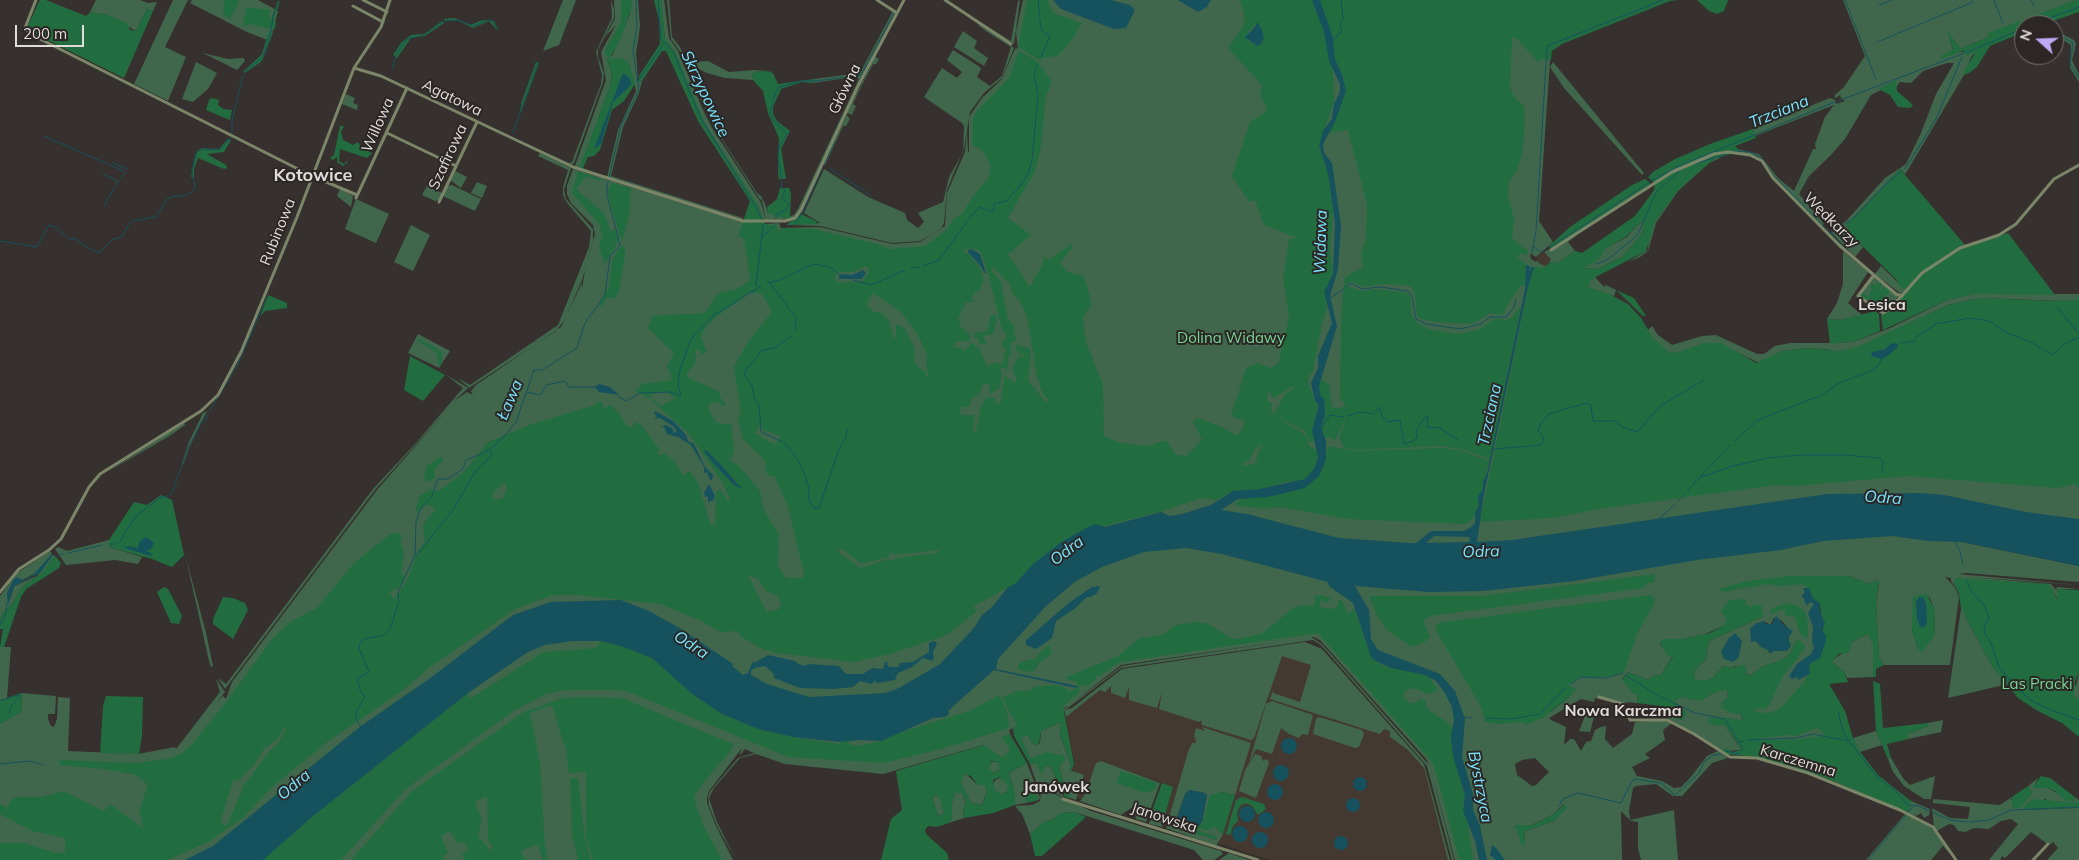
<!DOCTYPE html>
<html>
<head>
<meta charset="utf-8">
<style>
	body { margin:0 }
	#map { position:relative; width:2079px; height:860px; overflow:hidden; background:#36312e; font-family:Mulish,sans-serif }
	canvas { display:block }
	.north { position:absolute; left:2014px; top:15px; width:50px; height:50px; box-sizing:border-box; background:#2c2724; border:1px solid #746f6c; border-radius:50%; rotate:290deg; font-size:14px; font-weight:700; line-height:20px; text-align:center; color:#dfdcd9 }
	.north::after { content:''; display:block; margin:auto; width:18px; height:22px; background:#bea9f5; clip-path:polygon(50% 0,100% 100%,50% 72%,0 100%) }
	.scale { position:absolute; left:15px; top:25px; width:69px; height:22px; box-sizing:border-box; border:2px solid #dfdcd9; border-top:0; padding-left:6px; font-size:15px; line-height:18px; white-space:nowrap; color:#dfdcd9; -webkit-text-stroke:4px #2c2724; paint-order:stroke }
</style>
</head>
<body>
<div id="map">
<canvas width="2079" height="860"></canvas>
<div class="north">N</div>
<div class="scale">200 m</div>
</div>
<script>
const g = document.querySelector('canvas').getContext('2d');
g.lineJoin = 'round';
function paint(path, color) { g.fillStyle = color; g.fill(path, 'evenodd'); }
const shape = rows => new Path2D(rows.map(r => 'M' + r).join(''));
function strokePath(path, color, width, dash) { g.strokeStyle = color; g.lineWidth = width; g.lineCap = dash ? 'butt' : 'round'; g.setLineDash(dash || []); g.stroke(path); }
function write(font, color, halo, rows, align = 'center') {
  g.font = font + ' Mulish,sans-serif'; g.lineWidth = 4; g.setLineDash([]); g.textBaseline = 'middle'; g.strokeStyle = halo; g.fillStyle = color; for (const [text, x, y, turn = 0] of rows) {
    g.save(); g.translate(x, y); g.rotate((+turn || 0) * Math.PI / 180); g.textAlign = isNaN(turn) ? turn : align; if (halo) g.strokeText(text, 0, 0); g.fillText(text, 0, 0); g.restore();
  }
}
paint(shape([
	[1544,252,1551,259,1546,266,1540,264,1536,257],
	[1319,649,1424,768,1448,860,1270,860,1162,825,1173,787,1101,761,1096,763,1085,794,1081,799,1076,797,1084,776,1071,771,1074,763,1066,717,1125,670]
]), '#433931');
paint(shape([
	[96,0,140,0,148,3,157,2,153,11,147,9,136,31,108,15,90,12],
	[173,0,188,0,165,47,186,57,168,101,134,84],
	[192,0,258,0,278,11,270,41,247,32,190,3],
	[563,0,576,0,559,45,543,51],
	[611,0,614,9,614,18,598,50,598,57,604,73,603,82,574,163,571,165,500,132,569,163,572,162,601,84,602,75,596,52,612,18],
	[614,0,621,0,621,22,605,51,612,56,630,14,631,0,638,0,640,27,636,53,638,79,639,82,642,81,639,93,623,127,611,176,743,218,742,219,607,177,618,130,636,91,629,63,607,59,612,74,610,86,580,169,575,166,606,80,601,52,616,25,605,37,615,19],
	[661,0,664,0,669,38,678,51,702,108,712,128,761,203,766,220,761,196,761,201,713,126,681,53,671,39,667,0,669,0,672,37,680,47,713,125,757,193,762,197,768,212,784,218,794,215,798,209,859,79,853,77,813,83,814,79,860,73,893,11,895,13,860,79,801,209,793,218,764,222,758,206,706,126,696,105,676,54,665,39],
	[1020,0,1014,44,963,11,1011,41,1018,1],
	[1023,0,1669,0,1551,47,1539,221,1553,242,1536,257,1530,253,1531,259,1536,262,1537,260,1540,264,1546,266,1544,268,1533,268,1647,331,1652,326,1658,335,1672,345,1702,336,1716,335,1757,354,1764,354,1775,346,1790,343,1839,343,1856,341,1890,328,1947,300,1974,294,2079,294,2079,539,1957,541,2079,566,2079,582,1966,573,1958,574,2079,585,1955,576,2051,584,2056,590,2057,587,2079,589,2057,589,2059,600,2049,586,2046,584,1965,579,2076,686,2079,672,2079,735,1951,581,1951,578,1945,577,1955,587,1959,597,1950,665,1884,665,1879,658,1876,601,1879,585,1877,580,1869,584,1849,576,1817,576,1816,663,1851,740,1860,752,1853,738,1876,731,1882,745,1860,752,1751,745,1747,685,1797,659,1796,641,1790,654,1780,661,1763,666,1750,676,1736,666,1732,668,1723,666,1713,678,1705,681,1695,680,1694,672,1701,663,1705,662,1709,641,1764,616,1723,626,1703,635,1683,639,1663,639,1660,644,1668,655,1673,655,1661,675,1653,676,1649,680,1628,672,1622,679,1634,694,1638,694,1637,703,1627,702,1626,705,1595,698,1594,702,1581,699,1549,718,1551,720,1566,727,1564,745,1570,739,1574,739,1581,751,1586,742,1591,741,1595,730,1601,727,1606,726,1605,739,1613,748,1632,734,1635,722,1660,720,1672,723,1663,730,1665,740,1645,754,1650,758,1632,767,1637,776,1662,781,1674,788,1681,787,1690,778,1707,756,1718,751,1728,758,1712,763,1682,796,1673,796,1656,784,1636,786,1633,788,1629,811,1630,820,1674,810,1678,860,1641,860,1638,848,1638,822,1631,821,1621,811,1622,860,1455,860,1430,766,1454,860,1452,860,1427,766,1321,645,1313,640,1121,668,1065,710,1072,708,1122,669,1305,642,1322,649,1424,764,1450,860,1448,860,1424,768,1408,750,1390,737,1390,731,1384,729,1380,734,1270,699,1274,688,1273,693,1300,702,1311,665,1282,656,1254,738,1251,740,1202,725,1201,720,1199,722,1159,709,1162,692,1157,708,1129,700,1129,687,1125,698,1111,693,1111,686,1105,692,1100,690,1066,717,1064,709,1122,666,1285,641,1121,665,1068,706,1009,730,1010,734,1003,737,1011,750,1003,758,983,745,883,774,785,764,756,754,740,758,714,788,709,798,716,820,736,860,717,826,709,806,708,796,711,790,738,758,754,753,745,749,739,756,742,748,709,791,707,797,707,803,715,824,733,860,721,860,714,848,720,860,0,860,0,724,21,712,22,693,56,696,55,714,48,714,48,719,51,726,54,727,57,719,58,697,70,698,68,751,138,754,175,747,176,749,220,692,216,679,225,692,217,702,223,696,226,699,232,682,377,490,454,402,375,490,225,689,218,678,226,684,373,489,416,443,463,388,445,374,468,388,454,401,467,392,473,395,471,391,476,385,561,327,582,283,582,289,585,270,595,234,593,225,571,203,567,194,567,186,573,169,752,225,779,223,781,228,820,227,892,244,920,242,945,226,947,193,965,152,967,130,968,153,969,152,969,117,982,98,1002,79,1013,53,1016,48,1018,49,1016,32],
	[1980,298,2061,301,2062,303,1884,336,1948,305],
	[1809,348,1831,350,1759,364,1752,364,1732,350,1759,363,1782,351],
	[1929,596,1934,608,1935,635,1918,649,1912,630],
	[1774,618,1781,620,1787,627,1789,635,1787,651,1774,651,1769,653,1768,649,1761,647,1756,641,1755,624,1764,621,1770,625],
	[1311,637,1314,637,1320,640,1427,760,1428,764,1322,644],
	[1732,637,1742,641,1738,658,1725,644],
	[1570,696,1552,711,1524,722],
	[1535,758,1549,772,1536,785,1532,786,1517,775,1515,764,1522,760],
	[1564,804,1554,821,1524,832,1525,840,1515,825,1532,825,1552,815],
	[1843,0,2076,0,1960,49,1948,32,1953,51,1942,55,1978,49,1971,57,1964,75,1909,168,1905,174,1900,169,1847,224,1851,235,1863,247,1855,257,1831,232,1846,221,1885,178,1906,164,1921,133,1936,94,1954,63,1947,63,1923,71,1911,83,1900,82,1896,87,1879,89,1881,90,1871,95,1845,139,1830,156,1809,176,1799,194,1824,224,1821,226,1774,178,1758,157,1737,152,1737,149,1759,154,1778,178,1794,191,1813,149,1816,149,1815,144,1825,117,1834,105,1755,136,1753,129,1830,98,1835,100,1836,104,1845,101,1840,97,1841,94,1836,98,1834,96,1844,87,1865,56],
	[979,24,1014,48,1002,78,984,93,970,112,964,148,947,190,944,223,941,229,920,241,892,243,820,226,789,225,820,223,804,213,824,169,868,197,905,213,907,220,918,228,924,222,918,213,943,202,949,177,963,152,964,126,962,123,924,97,942,68,957,78,962,72,947,60,953,50,980,67,981,69,977,77,990,86,1002,76,1011,47,986,31,978,25],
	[2054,30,2074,40,2076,44,2072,60,2079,75,2079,82,2070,68,2071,45,2054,34],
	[963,31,977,41,974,48,988,58,984,66,954,47],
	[203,53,228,59,244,58,245,61,237,70],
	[875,57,879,59,876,64,873,64,861,87,853,104,856,106,852,115,847,113],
	[708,61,729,72,755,70,768,71,755,72,752,75,753,80,725,78,707,73,695,67,694,62],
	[196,62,217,73,208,89,193,102,182,99],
	[1553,62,1644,173,1642,175,1564,88,1550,67],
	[346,94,355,98,353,103,358,105,357,110,342,104],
	[847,115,850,119,846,126,843,126,825,165,823,164],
	[540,153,571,168,564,190,566,199,593,229,593,242,582,280,565,319,556,331,469,388,458,378,470,385,558,325,589,247,591,231,567,203,563,195,563,187,568,170,538,156],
	[1718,157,1720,158,1709,163,1678,191,1656,223,1648,251,1640,257,1628,262,1648,250,1649,236,1655,222,1678,189,1711,161],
	[455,171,467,177,461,188,450,180],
	[477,182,487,186,482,198,471,193],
	[452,185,481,199,475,211,443,196,447,186],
	[427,186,442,193,439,200,435,201,422,195],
	[340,189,353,196,351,207,337,196],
	[356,199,389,214,376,243,345,229],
	[1643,222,1645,224,1642,234,1622,257,1597,269,1584,268,1601,255,1604,249,1627,237,1636,226],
	[411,225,430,235,413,271,394,262],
	[1578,234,1568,242,1575,251,1557,263,1550,262,1548,264,1551,259,1544,252],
	[1843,251,1868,272,1848,303,1862,315,1841,320,1827,319,1837,303,1843,284],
	[1881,266,1906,290,1901,294,1875,274],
	[1874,276,1899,296,1888,310,1879,312,1871,307,1871,301,1875,304,1883,295,1866,301,1860,294],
	[1595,277,1604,287,1606,285,1616,290,1614,296,1587,287,1589,282],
	[418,334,450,351,439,368,408,353],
	[207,411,189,448,183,465,182,463,189,442,203,413],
	[184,423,185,425,171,435,109,471],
	[109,540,109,547,142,557,138,564,115,560,66,565,55,549,58,547,67,551],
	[50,551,52,554,36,573,22,580,14,579,7,593,10,600,14,586,37,576,51,557,53,555,56,557,42,573,22,587,13,603,3,613,0,620,0,596,17,573],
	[185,554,206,633,213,666,211,667,209,661],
	[1961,609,1964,609,1964,614,1992,666,2008,684,1948,698],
	[1868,634,1873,644,1873,677,1847,678,1844,672,1833,663,1833,660,1849,648,1852,642],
	[0,647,11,647,7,698,0,700],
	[1727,689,1728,697,1721,703,1729,711,1741,714,1742,721,1729,718,1708,718,1725,725,1741,750,1722,751,1668,719,1669,716,1682,720,1680,707,1676,703,1676,700,1680,697,1701,700,1715,692],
	[1272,701,1313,715,1308,735,1302,734,1299,738,1289,734,1281,728,1272,754,1256,749,1249,763,1266,704],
	[1585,716,1594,717,1590,732,1579,731],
	[1319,717,1362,730,1364,734,1359,747,1355,748,1313,734,1316,719],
	[1943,720,1941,732,1908,739,1908,734,1928,726,1928,723],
	[1061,722,1060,735,1071,765,1069,770,1084,775,1076,800,1069,798,1069,793,1064,786,1059,766,1062,761,1031,760,1022,741,1022,736,1028,735,1031,742,1036,745,1040,743,1041,731],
	[1202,727,1251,743,1235,795,1222,792,1201,826,1194,826,1214,827,1223,834,1216,846,1166,828,1188,752,1192,743,1196,743,1195,738,1199,739,1194,737,1196,728,1205,731],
	[1189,790,1205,793,1207,796,1202,822,1186,823,1176,820,1185,794],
	[1178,824,1215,836,1217,840,1175,827],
	[1255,754,1261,756,1263,761,1267,759,1269,763,1256,798,1239,791,1245,770],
	[1891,758,1903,778,1910,785,1935,776,1931,799,1924,799,1904,786,1893,772,1888,759],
	[1101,761,1160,783,1146,822,1136,819,1135,812,1131,808,1121,815,1080,801,1085,794,1096,763],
	'988.5 767a5.5 5.5 0 1 1 11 0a5.5 5.5 0 1 1-11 0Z',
	[1027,763,1040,798,1039,800,1033,789,1027,790,1026,803,1015,805,1015,795,1009,773],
	[1036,763,1042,773,1045,766,1048,765,1052,769,1064,798,1048,789,1039,790,1030,764],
	[966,774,978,785,985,785,987,792,982,805,971,803,962,786,960,779,962,775],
	[2038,778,2033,788,2047,788,2074,801,2075,797,2079,800,2079,803,2061,803,2059,801,2052,802,2045,799,2026,810,2079,808,2079,860,2047,860,2058,848,2053,842,2049,845,2031,832,2005,858,2002,856,2000,860,1989,860,2018,824,2011,819,2001,821,1989,829,1974,828,1965,832,1958,831,1954,825,1949,824,1937,831,1934,827,1932,808,1950,818,1968,819,1970,807,1933,803,1933,799,2000,805,2012,797,2011,800,2032,793,2028,786],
	'993 786a8 8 0 1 1 16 0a8 8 0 1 1-16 0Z',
	[1046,790,1091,811,1221,851,1223,854,1214,860,1203,860,1194,850,1074,812,1061,813,1052,820,1045,821,1030,834,1022,814,1015,806,1032,805,1040,801,1041,792],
	[955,793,962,793,966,802,963,811,964,818,949,823,952,818,952,803],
	[939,795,944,813,938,816,932,797],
	[1911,801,1930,809,1929,815,1924,818,1921,813,1916,816,1908,813],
	[1153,808,1165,815,1162,827,1149,824],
	[1906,813,1925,823,1936,832,1949,853,1943,846,1931,860,1866,860],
	[1229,853,1246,859,1251,860,1219,860]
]), '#40674c');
paint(shape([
	[40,0,46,0,86,16,90,12,108,15,127,23,130,30,136,31,147,9,153,11,124,78,29,31,28,25],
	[224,0,239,0,230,20,223,13],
	[621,0,631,0,632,7,618,45,610,57,611,59,622,58,629,63,635,84,624,101,612,110,600,150,594,156,588,157,583,168,603,176,580,169,580,167,610,86,612,74,607,59,609,57,606,56,605,51,621,22],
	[654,0,661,0,665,39,676,54,706,126,758,206,765,224,777,226,778,232,782,228,813,229,877,244,889,249,925,246,945,231,954,219,962,214,975,193,988,179,990,167,987,158,983,151,972,144,973,119,977,111,1009,78,1019,51,1037,61,1052,82,1046,96,1041,147,1035,171,1008,218,1031,235,1011,252,1007,253,1030,287,1042,265,1044,256,1049,260,1072,243,1072,248,1060,263,1068,272,1084,276,1092,303,1083,318,1086,342,1103,385,1104,436,1121,443,1148,446,1166,440,1176,455,1186,456,1202,440,1193,421,1198,418,1224,428,1236,436,1243,429,1245,421,1231,416,1242,382,1258,386,1242,381,1246,368,1258,363,1270,368,1278,364,1289,317,1283,279,1289,239,1298,238,1264,225,1255,200,1249,202,1232,176,1250,122,1265,112,1267,107,1260,95,1262,85,1228,48,1243,27,1245,18,1240,0,1312,0,1324,32,1333,72,1334,102,1319,146,1328,174,1333,210,1330,250,1333,274,1325,291,1327,309,1322,324,1313,370,1309,376,1308,383,1315,401,1319,405,1312,430,1315,441,1310,442,1305,431,1274,415,1306,435,1310,447,1317,450,1318,458,1314,469,1305,479,1296,482,1290,481,1259,489,1233,491,1216,500,1201,498,1162,511,1081,532,1060,543,1033,564,1016,583,974,606,976,612,947,635,890,654,854,662,776,653,760,648,740,636,737,631,721,632,701,621,660,604,577,595,553,595,515,609,430,667,402,691,326,743,273,786,243,818,208,842,168,860,0,860,0,843,23,843,57,853,65,853,65,838,32,831,0,814,0,804,6,808,14,797,43,797,64,791,104,811,110,804,143,828,139,810,148,785,136,775,104,769,60,765,58,760,138,763,171,758,181,754,192,744,224,705,272,639,290,622,317,608,353,564,390,534,397,532,401,535,402,541,400,542,404,553,401,574,405,576,399,588,389,592,394,599,408,579,416,555,425,541,423,524,435,510,432,506,425,505,415,514,419,496,431,489,439,491,463,473,488,442,532,424,595,405,600,401,605,408,611,405,619,413,626,425,632,428,635,422,642,426,660,450,658,454,660,456,664,453,676,463,684,476,689,471,698,482,710,524,715,525,716,492,720,489,728,501,730,500,724,485,689,434,650,399,634,391,641,387,640,384,672,380,667,367,674,353,648,328,652,316,705,313,718,293,738,289,750,280,744,238,738,236,750,201,698,121,666,51,662,51,642,81,639,82,639,76,660,44,659,20],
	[1257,23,1264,38,1261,44,1253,44,1252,41,1248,41,1248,32],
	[964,249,976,249,981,252,988,273,1002,329,1006,333,1006,339,1002,342,1002,346,1006,348,1003,363,999,365,998,362,987,366,979,348,972,343,964,351,962,348,953,347,957,341,969,341,971,335,959,326,961,322,958,319,966,302,973,303,972,298,974,293,980,290,982,282,984,282,981,270,969,254,963,252],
	[866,266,869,269,868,274,863,281,840,283,835,280,835,275,840,272,853,272],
	[993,267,1010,284,1013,295,1018,298,1027,316,1037,377,1042,392,1049,401,1046,402,1028,380,1031,353,1029,348,1017,345,1015,348,1018,353,1024,355,1023,357,1020,356,1016,361,1013,367,1013,372,1017,378,1015,383,1005,376,1000,404,996,404,994,398,989,397,985,399,981,407,976,432,973,432,975,415,960,415,961,407,968,407,971,404,970,400,979,394,983,384,989,384,990,394,999,388,1002,374,1000,369,1004,367,1007,372,1009,355,1012,353,1010,343,1016,340,1013,324,1008,320,1001,281,991,270],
	[750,293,761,293,769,306,771,313,747,343,734,367,741,412,738,418,743,439,765,461,766,471,768,476,774,476,788,507,804,574,802,578,786,578,778,566,779,535,764,510,760,491,739,466,730,461,734,450,731,424,720,424,715,421,708,408,711,402,718,402,724,407,726,405,720,397,720,392,687,377,687,374,696,361,695,350,698,349,702,354,707,352,701,337,706,327,716,317],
	[873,293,902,313,917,334,928,356,926,358,928,376,926,377,925,371,919,368,914,361,915,349,905,328,896,324,896,338,893,337,889,321,882,313,874,312,866,305],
	[1293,386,1293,389,1286,393,1274,414,1271,413,1272,403,1267,400,1268,391,1274,398],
	[663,391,676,398,661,406,648,396],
	[761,424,763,430,780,436,775,445,755,433],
	[1262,444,1254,465,1248,464,1245,467,1243,464,1249,460,1256,448],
	[705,450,721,465,742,489,729,480,713,463,707,456],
	[503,483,506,484,506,492,502,499,496,500,492,497,493,493],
	[841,548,861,564,888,557,892,552,894,555,939,550,938,553,895,558,892,563,892,560,888,559,860,568,838,552],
	[748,576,757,578,767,592,777,595,782,605,777,610,767,612],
	[284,727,286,728,278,744,272,748,244,785,227,826,220,823,234,778,238,781,254,765,264,749,278,739],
	[1027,0,1047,0,1053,13,1082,23,1070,43,1057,56,1042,58,1041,61,1018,47],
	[1320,0,1678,0,1670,1,1562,44,1552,51,1551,60,1542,59,1538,62,1517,39,1514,37,1512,39,1510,87,1514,97,1524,106,1525,118,1523,150,1517,171,1509,182,1508,195,1514,219,1512,239,1528,251,1527,256,1521,253,1517,256,1526,265,1526,286,1524,285,1520,287,1506,307,1505,312,1501,315,1490,313,1472,324,1434,322,1421,319,1417,316,1415,295,1412,288,1407,285,1384,284,1364,287,1350,281,1346,286,1362,291,1374,289,1403,292,1409,294,1411,299,1411,314,1417,323,1428,329,1459,334,1480,329,1496,318,1506,320,1512,317,1521,306,1490,459,1461,449,1442,446,1355,450,1344,448,1339,437,1345,422,1345,413,1344,422,1335,440,1333,440,1332,437,1324,438,1321,427,1325,415,1324,399,1320,395,1319,386,1320,379,1329,384,1332,408,1346,407,1340,397,1341,315,1345,277,1363,267,1361,254,1366,239,1367,204,1348,130,1328,133,1335,122,1346,91,1342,74,1335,59,1333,38],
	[1697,0,1728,0,1724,11,1717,14,1709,11],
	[2076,0,2079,0,2079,12,2041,25,2024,25,2024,32,1990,46,1977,67,1969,73,1964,75,1964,71,1976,51,1967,56,1964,50,1940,60,1942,55,1953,50,1947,30,1960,49,1988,37,1988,33],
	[278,1,280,1,274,20,276,23,274,30,250,24,243,26,246,7,270,10,269,17,271,19],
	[455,18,470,25,483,20,494,21,498,31,489,21,473,28,457,20,445,21,444,19],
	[442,21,444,23,425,36,411,38,397,58,393,55,401,43,411,35,424,34],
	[269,31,273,32,262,61,245,73,243,72,262,54],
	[536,62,539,63,521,112,520,111,522,101],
	[768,71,773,73,778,84,814,79,813,83,802,82,781,89,773,107,773,114,777,121,790,131,781,149,786,179,779,179,778,173,779,138,768,113,763,91,753,80,752,75,755,72],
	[1896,80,1897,91,1913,105,1910,108,1898,107,1890,95,1879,89],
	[212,98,219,100,218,105,223,109,232,110,230,120,206,110,209,100],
	[340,126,344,126,341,132,343,140,353,145,358,142,361,147,372,153,367,158,340,149,339,161,344,164,347,161,348,162,343,166,337,162,337,157,333,160,330,158,334,155],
	[1753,129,1756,138,1735,146,1739,150,1737,152,1714,159,1679,189,1655,222,1646,251,1592,279,1587,287,1609,294,1628,304,1641,318,1653,338,1670,353,1679,352,1704,343,1721,343,1756,363,1782,351,1809,348,1839,351,1857,347,1948,305,1980,298,2056,301,2079,300,2079,486,2074,484,2057,488,1909,476,1794,486,1777,485,1598,509,1553,518,1480,522,1528,287,1534,267,1544,268,1550,262,1557,263,1575,251,1582,253,1635,216,1654,190,1655,184,1648,177,1653,172,1675,159,1710,144],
	[1642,222,1644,224,1642,234,1622,257,1597,269,1584,268,1598,260,1605,249,1627,236,1636,226],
	[1897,348,1886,357,1872,352,1885,349],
	[228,139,231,140,224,152,207,154,226,165,227,168,224,169,198,158,194,169,194,177,191,177,197,151,202,148,219,149],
	[1900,169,1966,246,2008,233,2055,295,1974,294,1947,300,1883,330,1881,315,1907,291,1899,286,1897,280,1851,235,1847,224],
	[578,171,601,179,598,181,589,176,584,179,576,189,605,214,610,230,615,230,617,235,618,240,615,247,605,264,599,248,602,235,599,224,572,193],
	[1645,179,1651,184,1551,249,1549,246,1570,227,1632,185],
	[612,183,631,188,629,215,623,239,621,239,609,200,608,190],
	[780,188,789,188,791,193,790,218,777,217,768,212,767,207,777,199],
	[801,214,816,221,817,224,786,225],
	[621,246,625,247,625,256,619,292,615,298,607,298,602,306,598,305,609,287,612,260],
	[1880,282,1883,284,1878,291,1886,286,1891,290,1882,302,1887,305,1887,309,1883,309,1870,299,1867,300,1860,296,1864,292,1867,297,1871,291,1871,284,1876,285],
	[1616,290,1634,298,1646,316,1643,316],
	[268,295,287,303,287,308,265,311,260,317],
	[1875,311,1879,314,1880,331,1856,341,1830,344,1827,319,1841,320],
	[991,315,996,315,997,319,993,334,983,336,987,344,980,344,978,338,973,337,977,331,984,333,987,331],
	[420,339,442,352,442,363,439,366,436,352,418,341],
	[410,356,445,375,423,401,404,390],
	[1328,446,1355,451,1442,448,1460,450,1489,461,1483,489,1478,496,1479,506,1475,516,1466,524,1346,519,1281,507,1264,509,1234,505,1240,499,1294,491,1322,470],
	[441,456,443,460,434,471,435,478,426,482,424,476,427,466],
	[161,495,172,500,184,555,172,567,152,559,109,547,109,540,134,502,147,505],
	[56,557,61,563,59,568,26,589,21,597,4,647,0,647,3,629,0,629,0,620,3,613,13,603,22,587,42,573,52,559],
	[1655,574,1654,582,1647,583,1643,588,1430,616,1423,621,1430,636,1425,642,1412,647,1386,629,1378,617,1369,596,1481,596],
	[1789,576,1849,576,1869,584,1877,580,1879,582,1876,601,1879,658,1884,665,1876,669,1876,677,1873,677,1873,644,1868,634,1852,642,1849,652,1846,654,1840,653,1833,660,1833,663,1844,672,1848,682,1829,684,1845,711,1853,738,1861,753,1878,775,1911,801,1911,807,1907,812,1821,776,1757,757,1726,754,1722,751,1726,748,1733,752,1741,750,1737,743,1725,725,1717,726,1708,722,1708,718,1729,718,1742,721,1741,714,1731,713,1722,708,1721,703,1728,697,1727,690,1715,692,1701,701,1681,697,1676,700,1676,703,1687,713,1683,720,1669,716,1665,708,1661,706,1637,703,1638,694,1634,694,1622,680,1628,672,1649,680,1653,676,1661,675,1673,656,1668,656,1660,643,1663,639,1683,639,1710,633,1723,626,1727,619,1721,611,1729,600,1746,599,1746,604,1751,607,1756,604,1761,605,1764,616,1709,641,1705,662,1701,663,1694,672,1695,679,1705,681,1713,678,1723,666,1732,668,1742,665,1746,666,1746,674,1750,676,1763,666,1780,661,1790,654,1796,641,1799,640,1806,647,1783,676,1769,705,1765,709,1756,708,1755,712,1770,713,1780,708,1805,681,1806,677,1810,674,1809,664,1819,658,1823,632,1820,604,1813,598,1809,588,1802,584,1783,586,1765,584,1752,588,1747,587,1724,592,1718,589,1747,581],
	[1817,728,1823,732,1823,736,1791,740,1755,739,1786,735,1796,736],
	[1956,578,2046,584,2049,585,2058,600,2057,589,2079,590,2079,672,2075,681,2074,696,2079,700,2079,737,2062,723,2038,711,2018,698,1992,666,1964,614,1964,610,1961,609,1959,594,1954,583],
	[164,587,168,589,182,616,179,624,171,623,157,592],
	[1926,593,1934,608,1935,635,1922,652,1918,649,1912,630,1913,597],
	[1319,595,1331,598,1328,603,1320,600,1320,607,1334,609,1339,605,1338,601,1342,600,1346,611,1350,613,1354,608,1371,657,1383,666,1425,675,1432,678,1431,681,1436,686,1437,691,1427,694,1415,688,1406,690,1403,697,1410,703,1416,703,1419,699,1426,700,1427,709,1451,725,1458,773,1465,795,1463,811,1467,817,1473,860,1460,860,1458,855,1433,763,1318,633,1120,662,1099,676,1096,675,1095,680,1088,685,1079,686,1079,693,1063,706,1074,764,1071,771,1069,770,1071,764,1060,735,1061,722,1041,731,1039,743,1036,745,1031,742,1028,735,1022,737,1022,741,1031,759,1046,752,1064,756,1065,760,1059,766,1064,786,1069,793,1069,798,1065,797,1052,769,1048,765,1045,766,1042,775,1036,763,1030,764,1014,736,1013,729,1017,725,1002,698,1016,691,1030,691,1033,687,1055,685,1066,688,1068,692,1076,689,1077,682,1066,679,1066,677,1118,656,1140,638,1162,635,1176,625,1195,622,1208,624,1231,638,1239,639,1263,633,1294,607,1307,605,1312,607,1315,602,1314,596],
	[1651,595,1655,599,1654,604,1638,632,1624,672,1611,676,1578,678,1568,685,1576,689,1570,696,1544,717,1526,725,1523,722,1499,724,1485,722,1481,707,1435,629,1437,624,1443,622],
	[223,597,233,598,245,603,248,610,233,639,213,624,213,619],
	[1785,603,1796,605,1805,611,1808,622,1808,639,1800,635,1795,617,1785,615,1785,610,1782,609,1771,614,1771,609],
	[601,641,624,647,652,658,692,694,722,714,758,729,793,737,840,744,840,742,848,740,849,744,858,746,881,741,892,735,969,711,999,695,1007,711,1009,728,941,749,884,763,788,757,629,692,618,690,564,690,546,694,515,710,407,788,341,860,263,860,312,817,468,693,469,698,473,697,543,652,596,648],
	[1049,645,1052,653,1038,664,1037,668,1031,672,1020,670,1018,668,1018,664,1027,660,1037,659,1038,655],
	[1873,681,1880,684,1883,728,1928,723,1928,726,1908,734,1908,739,1887,744,1891,758,1888,759,1876,731],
	[22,693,21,712,0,724,0,700],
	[106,696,143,697,142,736,139,754,100,753,103,706],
	[588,697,622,698,733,744,732,749,700,787,694,797,702,823,722,860,593,860,586,839,586,772,569,773,566,751,552,705,530,713,540,763,545,846,548,860,543,860,538,844,521,851,525,860,465,860,462,854,469,849,465,843,457,843,450,831,441,836,448,852,444,856,444,860,351,860,411,792,522,713,563,698],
	[487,796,488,840,493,848,490,850,478,836,482,819,475,802],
	[1010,734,1027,763,1009,773,1015,795,1015,805,993,813,964,818,963,811,966,801,962,793,955,793,952,803,952,818,949,823,937,827,928,826,925,830,926,834,947,853,949,860,881,860,891,819,902,810,896,771,984,745,1003,758,1010,750,1002,737],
	[991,761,997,762,999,766,999,770,995,773,989,769],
	[964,774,971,776,978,785,985,785,987,793,982,805,971,803,961,783],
	[999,777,1008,785,1007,792,1001,794,994,789,993,780],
	[938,795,944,813,938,816,932,797],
	[1121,771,1157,783,1156,789,1145,793,1116,783],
	[2041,776,2050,778,2075,797,2074,801,2066,801,2055,791,2047,788,2032,788],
	[578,778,585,839,591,860,578,860,572,835,570,779],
	[1162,783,1173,787,1165,815,1153,808],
	[2028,786,2032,793,2020,808,2012,807,2012,797],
	[1033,789,1039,800,1026,803,1027,790],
	[1222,792,1235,795,1223,834,1214,827,1208,830,1193,828,1194,826,1200,826,1203,822,1210,795],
	[1242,797,1264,804,1266,809,1258,815,1253,807,1246,803,1240,806,1237,812,1238,821,1233,826,1230,835,1226,834,1236,800],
	[2033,799,2079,803,2079,808,2025,810,2023,807],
	[1565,804,1567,808,1554,821,1524,832,1525,844,1522,846,1515,825,1533,825,1552,815],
	[1074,812,1086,817,1042,856,1035,856,1030,834,1045,821,1052,820,1061,813],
	[1178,824,1215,836,1217,840,1175,827]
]), '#226d40');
paint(shape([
	[1053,0,1110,0,1130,5,1135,10,1126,28,1114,29,1061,9],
	[1178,0,1211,0,1207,7,1198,12],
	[1312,0,1320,0,1333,38,1335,59,1342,74,1346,91,1335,122,1323,144,1324,153,1332,163,1341,226,1338,269,1330,296,1337,326,1319,386,1320,395,1324,399,1325,416,1321,427,1326,441,1326,460,1319,476,1305,488,1268,497,1238,499,1221,510,1247,514,1339,538,1409,543,1416,543,1431,531,1464,531,1471,527,1475,523,1475,512,1479,506,1478,496,1483,489,1483,482,1487,473,1525,289,1526,265,1530,266,1529,274,1531,267,1534,267,1528,287,1484,494,1477,542,1512,540,1827,494,1922,493,1944,495,2026,512,2079,519,2079,566,1962,542,1928,541,1892,536,1823,541,1781,550,1697,560,1574,581,1483,591,1428,592,1355,586,1369,610,1371,639,1378,650,1440,674,1455,691,1465,719,1462,757,1473,794,1473,810,1480,826,1487,860,1479,860,1475,841,1463,811,1465,795,1454,760,1452,748,1451,735,1454,721,1452,707,1445,693,1436,681,1425,675,1391,668,1374,660,1371,657,1353,603,1329,586,1328,582,1222,554,1186,548,1144,552,1102,567,1076,581,1046,606,998,659,996,669,1077,686,1076,688,994,670,948,711,949,714,945,717,933,718,881,741,859,740,840,742,793,737,758,729,722,714,692,694,652,658,624,647,601,641,572,641,545,645,528,652,468,693,312,817,263,860,185,860,213,846,361,726,429,679,513,615,551,602,621,600,649,611,681,629,733,664,732,666,743,675,748,673,753,661,754,663,768,655,795,661,798,664,805,666,808,664,839,666,846,674,863,674,872,668,883,669,885,662,888,662,887,665,890,667,898,667,900,663,913,662,929,652,929,643,934,641,937,643,933,652,934,658,932,661,923,658,912,667,898,673,895,680,878,683,874,681,872,684,860,681,853,687,832,689,800,688,774,678,773,673,765,666,754,668,751,671,751,675,767,684,809,697,886,693,899,688,940,664,974,628,982,615,993,606,1007,588,1016,583,1033,564,1060,543,1086,528,1096,524,1105,527,1161,512,1170,516,1182,514,1211,505,1233,491,1259,489,1305,479,1314,469,1318,458,1312,430,1319,405,1315,401,1311,383,1318,368,1318,356,1332,323,1324,292,1333,274,1335,223,1328,174,1319,146,1323,131,1332,119,1334,104,1340,92,1340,84,1329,61,1324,32],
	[1434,536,1469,537,1470,540,1469,542,1426,543],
	[1257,22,1262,30,1264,38,1261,44,1257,46,1245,37,1255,27],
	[623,73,630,78,631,85,613,102,601,144,594,149],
	[971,249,980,254,986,273,984,273,982,268,968,252,968,250],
	[863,270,866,273,862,279,839,279,839,276,842,274,852,275],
	[1892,343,1898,344,1897,348,1886,357,1882,359,1871,356,1872,352,1885,349],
	[599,384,610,387,619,395,599,392,595,387],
	[655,411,673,421,686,435,688,441,694,444,705,467,713,475,712,480,710,480,707,472,704,473,704,467,691,445,678,437,667,434,664,427,660,428,665,425,672,428,674,433,677,431,673,426,660,418,654,419,657,416,654,413],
	[706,450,721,465,742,489,734,485,713,463,704,452],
	[709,484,715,496,712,502,711,500,708,503,708,496,705,497,704,493],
	[144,538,148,538,154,543,152,548,146,551,152,554,151,556,125,548,128,546,138,548,139,543],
	[52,554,53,555,40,573,14,586,8,605,7,593,14,579,17,577,23,580,32,576],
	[1098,586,1100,587,1097,593,1091,597,1087,597,1074,609,1056,621,1052,638,1036,649,1026,645,1026,640,1070,602,1092,587],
	[1803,588,1809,588,1813,598,1820,604,1820,612,1825,623,1822,630,1826,636,1826,641,1820,658,1809,664,1810,674,1798,680,1798,677,1792,679,1789,676,1797,664,1811,654,1814,648,1812,642,1813,627,1808,613,1814,604,1811,602,1807,605,1805,603,1804,598,1801,597,1805,592],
	[1919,597,1923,597,1926,603,1927,621,1924,628,1920,627,1917,618,1916,603],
	[1776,616,1785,626,1793,631,1788,638,1791,646,1787,651,1774,651,1770,654,1768,650,1761,647,1756,641,1751,642,1750,629,1755,624,1764,621,1766,624,1772,624],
	[1735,633,1742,641,1738,658,1733,662,1724,659,1721,652,1729,638],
	'1281 746a8 8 0 1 1 16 0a8 8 0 1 1-16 0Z',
	'1273 773a8 8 0 1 1 16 0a8 8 0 1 1-16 0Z',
	'1353 784a7 7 0 1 1 14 0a7 7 0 1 1-14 0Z',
	'1267 792a8 8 0 1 1 16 0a8 8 0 1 1-16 0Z',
	[1189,790,1205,793,1207,796,1202,822,1199,826,1176,821,1185,794],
	'1346 805a7 7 0 1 1 14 0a7 7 0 1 1-14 0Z',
	'1239 814a8 8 0 1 1 16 0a8 8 0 1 1-16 0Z',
	'1258 820a8 8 0 1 1 16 0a8 8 0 1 1-16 0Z',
	'1232 834a8 8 0 1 1 16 0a8 8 0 1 1-16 0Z',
	'1252 840a8 8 0 1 1 16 0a8 8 0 1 1-16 0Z',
	'1334 843a7 7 0 1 1 14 0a7 7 0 1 1-14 0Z',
	[1492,845,1496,848,1505,860,1496,860,1490,855]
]), '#16515e');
strokePath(shape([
	[658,0,661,39,673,51,701,119,757,209,762,220],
	[1038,0,1041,30,1050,36,1041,57],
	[1845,0,1876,79],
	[1994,0,2003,23],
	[2031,0,2034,6],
	[1879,5,1892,0],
	[444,21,457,20,474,26,488,20,492,21,498,30],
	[2031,25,2079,7],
	[2054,32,2073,43,2070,64,2079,78],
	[1334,38,1342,32,1340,24,1343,18,1341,0],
	[1877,42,1973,2,1972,0],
	[392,69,397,53,407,39,424,35,443,21],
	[244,73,263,57,271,31,273,16,279,2],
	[638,81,663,45],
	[237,99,243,75],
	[1838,101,1975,49,2024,28],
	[513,133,538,62],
	[232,134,232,120,237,100],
	[44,136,105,163],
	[1734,151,1750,152,1760,157,1774,176,1836,239],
	[113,163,127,169],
	[108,164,125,172],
	[824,164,835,141],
	[1694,164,1726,154],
	[829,168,870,195],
	[1905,169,1936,119,1962,57],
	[103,174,119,182],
	[121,178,124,174],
	[1651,181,1679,166,1835,102],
	[104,206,118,181],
	[969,218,980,207,989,211,994,211,994,204,1006,201,1020,186,1028,174,1032,160,1038,95,1034,74,1037,65],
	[776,219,776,214,786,210,789,204,782,198,785,190,781,186,782,181,778,157,779,146,787,134,773,120,770,113,776,91,778,88,800,81,816,81,861,75,894,13],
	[132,221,156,217,167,199,173,196,184,196,192,192,195,188,192,170,196,153,202,149,220,150,231,137],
	[795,222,803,212,822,168],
	[1831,233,1854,218,1886,184,1902,171],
	[762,238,775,224],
	[69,239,76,239,88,248,99,253,113,239,122,237,130,222],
	[1837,240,1846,249],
	[0,241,37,247,49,225,55,227,66,237],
	[1534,247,1541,252],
	[1550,247,1650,182],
	[1532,253,1536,231,1547,46,1663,0],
	[1596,264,1607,260,1632,240,1638,234,1656,192,1681,170],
	[923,266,939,260,968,220],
	[911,268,919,267],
	[853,280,871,285,905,270],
	[767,283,780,280,813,264,830,267,840,275],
	[770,283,796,318,795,331],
	[756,286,763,225],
	[1346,287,1351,283,1362,289,1380,287,1408,291,1412,296,1416,319,1426,324,1460,329,1481,324,1490,317,1506,317,1514,307,1516,299],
	[1330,298,1344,289],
	[2057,307,2079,334],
	[791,336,775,348,762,350,745,371,745,375,752,386,755,400,759,405,761,432,785,443,796,457,804,472,809,489,809,500,814,508,819,508,839,449,845,439,848,428],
	[1915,338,1936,324,1970,318,1989,321,2005,332,2033,343,2052,355,2066,343,2079,338],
	[1901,343,1915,341],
	[526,392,541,395,546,385,565,381,569,387,596,387],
	[618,396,626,401,640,393,670,392,681,396,678,384,680,370,691,339,714,315,761,286],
	[209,412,237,366,267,297],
	[1347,416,1361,412,1373,414,1379,407,1382,416,1388,422,1400,420,1404,444,1415,440,1417,437,1416,431,1425,417,1428,417,1427,427,1440,428,1458,440],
	[204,422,208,415],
	[1321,428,1330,415,1344,417],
	[1734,441,1758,420,1822,395,1839,383,1874,370,1880,363,1881,357],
	[1494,449,1541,445,1544,438,1538,430,1541,423,1549,414,1586,403,1591,405,1593,421,1615,421,1623,427,1637,432,1660,406,1704,380],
	[1701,477,1733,466,1767,458,1800,455,1845,455,1879,458,1883,462,1882,473],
	[1687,491,1730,445],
	[1678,501,1684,495],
	[1659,519,1675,504],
	[1954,540,1960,551,1963,565],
	[119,543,135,517,160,498,171,495,189,446,202,421],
	[109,544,116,544],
	[123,546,125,548],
	[68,553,102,545],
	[59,555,64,554],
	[416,556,453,510,475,472,492,455,490,451],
	[1967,581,1971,591,1984,605,1989,617,1984,628,1985,634,1991,643,1999,667,2016,687,2032,701,2051,710,2079,720],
	[0,625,6,613,7,602],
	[1625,675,1659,696,1695,713,1725,719,1743,749,1739,754,1725,751],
	[1571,684,1581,677,1605,678,1623,673],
	[0,701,18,695],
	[1838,711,1843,732,1849,741,1877,777,1895,790,1907,805,1919,806,1929,811],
	[10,714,10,708,20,695],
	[1463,717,1472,718],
	[1486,718,1511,719,1540,714,1567,687],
	[361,727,356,718,356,712,365,697,360,690,357,679,369,672,359,648,360,643,364,639,384,635,390,629,399,601,398,592,415,555,416,522,420,510,432,496,438,479,448,479,463,469,466,460,490,450,509,431,516,422,534,370,542,370,577,348,585,323,605,295,610,256,620,245,607,195,607,186,621,126,639,90,633,50,637,27,636,0],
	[1747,740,1796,738,1813,734,1848,741],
	[1739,742,1744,741],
	[0,764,30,761,43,765],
	[1684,787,1699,773,1704,762,1713,755,1721,754],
	[1559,806,1563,799,1578,793,1621,803,1632,781,1636,779,1661,783,1675,795,1682,789],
	[1908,812,1913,807],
	[1932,812,1950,820,1967,822],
	[1969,822,1989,820,2011,810,2079,807],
	[1868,860,1906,815]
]), '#16515e', 1);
strokePath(shape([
	[36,0,25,28,30,34,312,176,357,195],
	[363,0,387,12],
	[877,0,897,13],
	[945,0,1011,44],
	[353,6,383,22],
	[354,68,381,76,573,167,743,221,785,221,795,218,801,210,858,86,904,0],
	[387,133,456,166],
	[356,198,407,88],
	[439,202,477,122],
	[1551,250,1672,172,1714,154,1728,152,1750,155,1762,161,1773,178,1839,245,1896,294,1902,296],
	[1874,275,1858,296,1883,313,1890,309,1922,273,1960,248,1999,235,2016,224,2054,179,2079,165],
	[0,592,19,569,49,550,61,539,89,487,100,474,201,411,218,395,241,352,297,217,354,68,381,27,390,0],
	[1599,697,1623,704,1630,720,1667,720,1694,734,1730,757,1757,758,1808,773,1900,810,1933,827,1956,860],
	[1063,799,1258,860],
	[2033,860,2048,844]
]), '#7b8668', 3);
write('15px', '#dfdcd9', '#2c2724', [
	["Główna",845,89,-64],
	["Agatowa",452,98,26],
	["Willowa",378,125,-66],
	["Szafirowa",448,157,-65],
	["Wędkarzy",1831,220,45],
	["Rubinowa",278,232,-68],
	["Karczemna",1798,761,17],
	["Janowska",1164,818,18]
]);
write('15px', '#74d795', '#2c2724', [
	["Dolina Widawy",1231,338],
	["Las Pracki",2037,684]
]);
write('italic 16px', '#76e3fe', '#2c2724', [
	["Skrzypowice",705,94,65],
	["Trzciana",1779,112,-22],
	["Widawa",1321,242,-88],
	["Ława",510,400,-67],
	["Trzciana",1490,415,-78],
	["Odra",1883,498,4],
	["Odra",1067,551,-37],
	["Odra",1481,552,-2],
	["Odra",691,645,33],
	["Odra",294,785,-40],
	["Bystrzyca",1480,787,79]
]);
write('bold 16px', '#dfdcd9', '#2c2724', [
	["Lesica",1882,305],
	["Nowa Karczma",1623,711],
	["Janówek",1056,787]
]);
write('bold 18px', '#dfdcd9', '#2c2724', [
	["Kotowice",313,176]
]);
</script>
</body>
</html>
